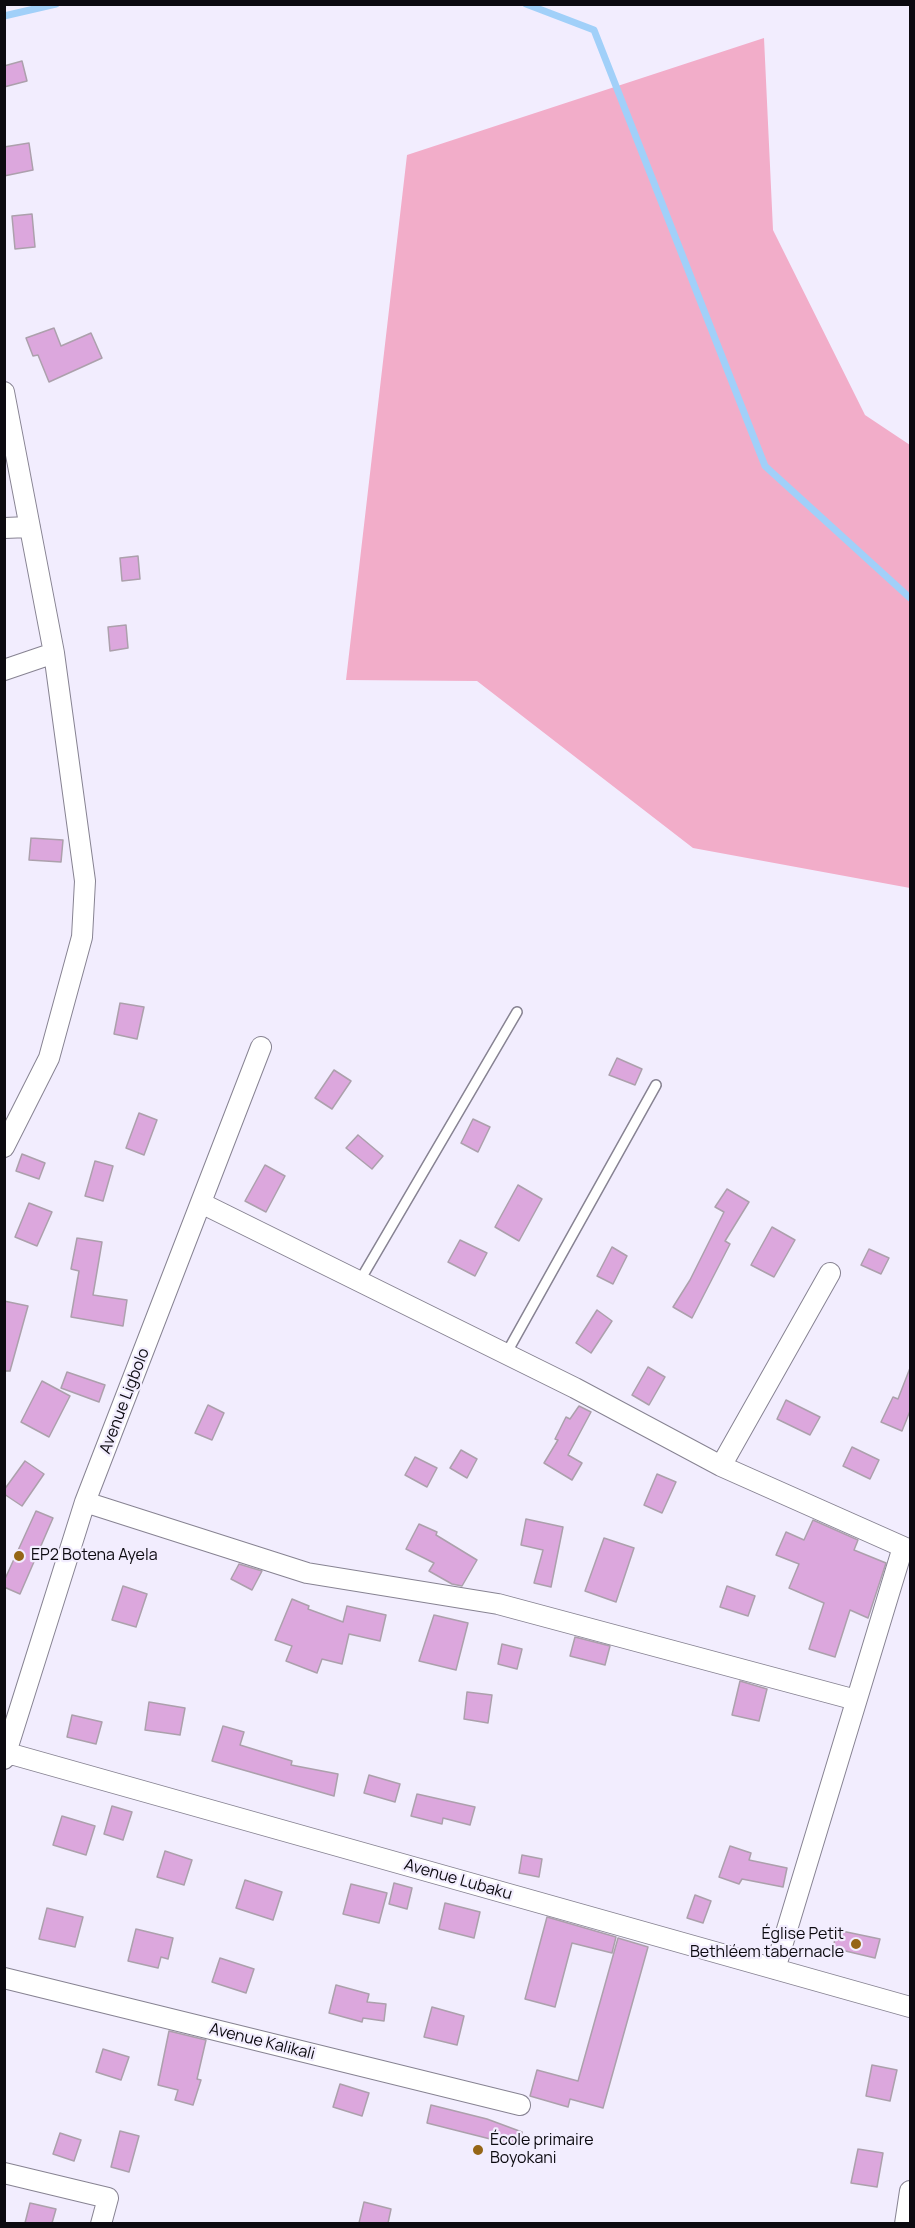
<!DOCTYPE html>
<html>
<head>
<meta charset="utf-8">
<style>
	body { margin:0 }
	#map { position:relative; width:915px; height:2228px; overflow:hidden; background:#f2edfe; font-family:Manrope,sans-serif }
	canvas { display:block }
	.frame { position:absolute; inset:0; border:6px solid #0c0a10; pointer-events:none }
</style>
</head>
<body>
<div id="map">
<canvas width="915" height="2228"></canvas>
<div class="frame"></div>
</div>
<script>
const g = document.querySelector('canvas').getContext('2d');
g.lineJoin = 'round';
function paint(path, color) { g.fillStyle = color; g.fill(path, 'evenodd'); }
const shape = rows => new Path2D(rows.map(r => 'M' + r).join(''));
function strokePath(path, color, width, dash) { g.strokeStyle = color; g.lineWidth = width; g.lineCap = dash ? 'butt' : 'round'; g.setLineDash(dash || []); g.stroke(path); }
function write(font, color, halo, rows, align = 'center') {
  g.font = font + ' Manrope,sans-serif'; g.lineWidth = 4.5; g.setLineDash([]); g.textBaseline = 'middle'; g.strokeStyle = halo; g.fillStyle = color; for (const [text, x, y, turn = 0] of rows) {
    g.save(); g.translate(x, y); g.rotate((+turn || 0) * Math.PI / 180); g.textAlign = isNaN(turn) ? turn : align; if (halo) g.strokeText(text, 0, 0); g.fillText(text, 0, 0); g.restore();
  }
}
paint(shape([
	[764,38,773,230,865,415,910,445,910,888,693,848,477,681,346,680,407,155]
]), '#f2adc9');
strokePath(shape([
	[526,4,594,30,765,466,910,598],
	[4,16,56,4]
]), '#a1d0f9', 7);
const building = shape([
	[22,61,27,81,4,87,4,66,22,61],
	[29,143,33,170,4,176,4,147,29,143],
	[32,214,35,247,15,249,12,216,32,214],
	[54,328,61,346,91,333,102,358,49,382,38,355,33,356,26,338,54,328],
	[138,556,140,579,122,581,120,558,138,556],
	[126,625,128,648,110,651,108,627,126,625],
	[31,838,63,840,61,862,29,860,31,838],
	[120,1003,144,1007,137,1039,114,1034,120,1003],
	[617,1058,642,1069,635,1085,609,1075,617,1058],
	[334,1070,351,1081,332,1109,315,1098,334,1070],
	[139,1113,157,1120,144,1155,126,1148,139,1113],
	[473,1119,490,1127,478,1152,461,1143,473,1119],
	[358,1135,383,1156,372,1169,346,1148,358,1135],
	[22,1154,45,1163,39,1179,16,1171,22,1154],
	[95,1161,113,1166,103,1201,85,1196,95,1161],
	[265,1165,285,1176,266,1212,245,1201,265,1165],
	[518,1185,542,1199,519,1241,495,1227,518,1185],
	[727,1189,749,1202,725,1241,730,1244,692,1318,673,1307,690,1280,724,1212,715,1207,727,1189],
	[29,1203,52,1212,37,1246,15,1237,29,1203],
	[772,1227,795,1240,774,1277,751,1265,772,1227],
	[77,1238,102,1242,93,1295,127,1300,123,1326,71,1317,79,1271,71,1269,77,1238],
	[460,1240,487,1253,475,1276,448,1262,460,1240],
	[612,1247,627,1256,613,1284,597,1276,612,1247],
	[869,1249,889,1258,881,1274,861,1265,869,1249],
	[4,1301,28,1306,10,1371,4,1371,4,1301],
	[597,1310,612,1321,591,1353,576,1343,597,1310],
	[648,1367,665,1377,649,1405,632,1395,648,1367],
	[910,1368,910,1411,902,1431,881,1422,893,1397,898,1399,910,1368],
	[67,1372,105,1385,99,1402,61,1388,67,1372],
	[42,1381,70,1396,49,1437,21,1422,42,1381],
	[786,1400,820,1417,810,1435,777,1419,786,1400],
	[208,1405,224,1413,212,1440,195,1433,208,1405],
	[579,1406,591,1412,568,1455,582,1463,572,1480,544,1463,558,1440,555,1439,566,1417,570,1419,579,1406],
	[852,1447,879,1460,870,1479,843,1466,852,1447],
	[461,1450,477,1459,467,1478,450,1468,461,1450],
	[415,1457,437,1468,427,1487,405,1475,415,1457],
	[25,1461,44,1474,22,1506,4,1494,4,1490,25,1461],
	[657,1474,676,1482,662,1513,644,1505,657,1474],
	[36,1511,53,1518,20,1594,4,1587,4,1581,36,1511],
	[526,1519,563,1527,551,1587,534,1583,543,1550,521,1545,526,1519],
	[813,1520,858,1540,854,1550,886,1563,868,1618,850,1610,835,1657,809,1649,824,1603,789,1588,799,1564,776,1555,786,1532,804,1540,813,1520],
	[419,1524,437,1532,436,1535,477,1560,462,1586,452,1584,429,1571,434,1563,406,1549,419,1524],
	[604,1538,634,1548,616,1602,585,1591,604,1538],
	[239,1564,262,1571,252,1590,231,1579,239,1564],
	[123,1586,147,1594,136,1627,112,1620,123,1586],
	[727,1586,755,1596,748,1616,720,1607,727,1586],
	[292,1599,309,1606,308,1609,343,1622,347,1606,386,1615,380,1641,349,1634,342,1664,322,1659,317,1673,286,1661,292,1646,275,1640,292,1599],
	[434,1615,468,1623,456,1670,419,1661,434,1615],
	[575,1637,610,1646,605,1665,570,1656,575,1637],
	[502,1644,522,1649,517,1669,498,1664,502,1644],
	[740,1681,767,1689,759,1721,732,1715,740,1681],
	[467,1692,492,1695,488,1723,464,1719,467,1692],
	[149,1702,185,1708,180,1735,145,1730,149,1702],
	[72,1715,102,1722,96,1744,67,1737,72,1715],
	[223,1726,244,1732,240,1745,292,1761,291,1765,338,1774,334,1796,212,1761,223,1726],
	[369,1775,400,1784,395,1802,364,1793,369,1775],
	[417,1794,475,1807,470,1825,443,1818,442,1824,411,1816,417,1794],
	[112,1806,132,1812,123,1840,104,1834,112,1806],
	[62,1816,95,1826,86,1855,53,1845,62,1816],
	[730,1846,751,1853,749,1860,787,1868,783,1887,742,1879,739,1884,719,1877,730,1846],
	[165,1851,192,1860,184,1885,157,1877,165,1851],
	[522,1855,542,1859,539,1877,519,1873,522,1855],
	[245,1880,282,1892,273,1920,236,1908,245,1880],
	[394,1883,412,1888,407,1909,389,1904,394,1883],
	[351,1884,387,1893,379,1923,343,1914,351,1884],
	[695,1895,711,1901,703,1923,687,1918,695,1895],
	[445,1903,480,1912,474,1938,439,1929,445,1903],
	[47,1908,83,1917,75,1947,39,1939,47,1908],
	[547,1917,616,1937,612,1953,572,1943,555,2007,525,1999,547,1917],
	[136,1929,173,1938,168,1959,161,1957,158,1968,128,1961,136,1929],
	[837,1930,880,1939,875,1958,833,1948,837,1930],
	[618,1938,648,1947,603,2108,570,2099,568,2107,530,2096,537,2070,578,2081,618,1938],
	[220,1958,254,1969,246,1993,212,1982,220,1958],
	[336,1985,369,1994,367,2002,386,2004,384,2021,363,2018,362,2022,329,2013,336,1985],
	[432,2007,464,2016,457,2045,424,2037,432,2007],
	[169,2031,206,2040,197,2079,201,2080,193,2105,175,2100,178,2090,158,2085,169,2031],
	[103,2049,129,2057,121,2080,96,2072,103,2049],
	[872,2065,897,2070,890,2101,866,2096,872,2065],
	[340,2084,369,2093,362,2116,333,2107,340,2084],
	[431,2105,487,2119,522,2132,518,2146,427,2123,431,2105],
	[120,2131,139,2136,129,2172,111,2167,120,2131],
	[60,2133,81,2140,74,2161,53,2154,60,2133],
	[858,2149,883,2153,877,2187,851,2183,858,2149],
	[364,2202,391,2209,388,2223,359,2223,364,2202],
	[30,2203,56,2209,52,2223,25,2223,30,2203]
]);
paint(building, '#dca7dd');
strokePath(building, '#aca0ac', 1.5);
const lane = shape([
	[359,1282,517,1012],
	[506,1354,656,1085]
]);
const street = shape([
	[4,392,54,653,85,881,82,937,49,1058,4,1147],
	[4,528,30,527],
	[4,670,54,653],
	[201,1203,575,1388,721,1466,910,1550],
	[721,1466,830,1273],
	[85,1502,307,1573,498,1604,856,1700],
	[4,1752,910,2007],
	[4,1759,85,1502,261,1047],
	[775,1969,903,1547],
	[4,1978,520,2105],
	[4,2173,108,2198,101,2224],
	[905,2224,910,2191]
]);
strokePath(lane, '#878392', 12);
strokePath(street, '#878392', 22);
strokePath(lane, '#fff', 9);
strokePath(street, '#fff', 20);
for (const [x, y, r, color] of [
	[19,1556,6,"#956516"],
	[856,1944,6,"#956516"],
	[478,2150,6,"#956516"]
]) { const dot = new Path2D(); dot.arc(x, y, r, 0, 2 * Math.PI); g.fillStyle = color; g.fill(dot); strokePath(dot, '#f2edfe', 2); }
write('16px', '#0c0a10', '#f2edfe', [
	["Avenue Ligbolo",125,1401,-69],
	["Avenue Lubaku",458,1880,16],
	["Avenue Kalikali",262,2042,14]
]);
write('16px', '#0c0a10', '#f2edfe', [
	["EP2 Botena Ayela",31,1556],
	["Église Petit",844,1935,"right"],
	["Bethléem tabernacle",844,1953,"right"],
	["École primaire",490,2141],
	["Boyokani",490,2159]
], 'left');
</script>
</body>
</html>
